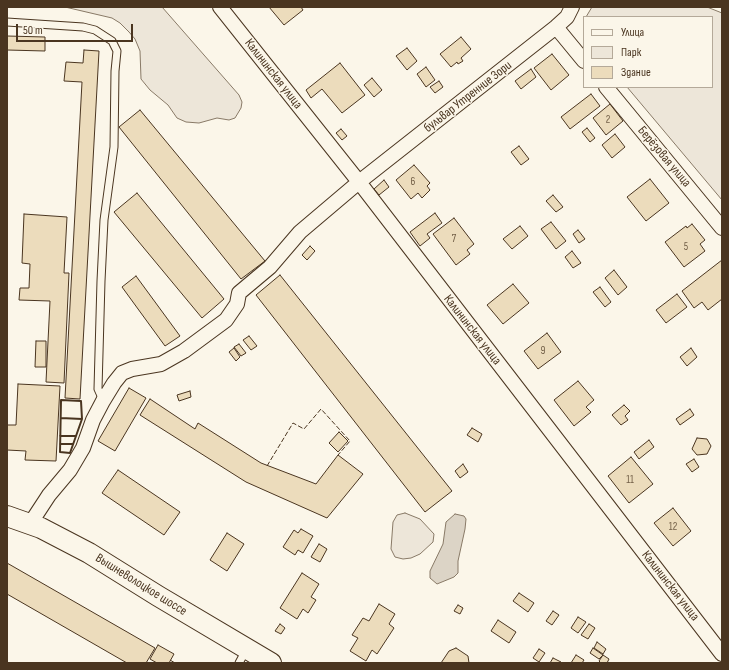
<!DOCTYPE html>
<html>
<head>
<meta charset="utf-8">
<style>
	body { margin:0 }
	#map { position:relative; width:729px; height:670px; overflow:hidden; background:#fbf6e9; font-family:"Sofia Sans Condensed",sans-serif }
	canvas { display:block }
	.frame { position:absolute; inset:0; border:8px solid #4a3520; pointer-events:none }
	.legend { position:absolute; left:583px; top:16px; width:130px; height:72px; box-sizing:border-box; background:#fbf6e9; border:1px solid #b4a999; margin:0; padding:5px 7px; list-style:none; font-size:12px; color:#4a3520 }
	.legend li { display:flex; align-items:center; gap:8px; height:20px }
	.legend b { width:20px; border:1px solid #b4a999 }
	.scale { position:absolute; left:16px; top:24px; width:117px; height:18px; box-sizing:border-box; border:2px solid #4a3520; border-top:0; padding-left:5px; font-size:12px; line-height:14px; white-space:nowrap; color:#4a3520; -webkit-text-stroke:3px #fbf6e9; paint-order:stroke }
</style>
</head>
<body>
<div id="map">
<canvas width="729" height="670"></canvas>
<div class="frame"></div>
<ul class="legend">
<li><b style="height:5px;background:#fbf6e9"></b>Улица</li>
<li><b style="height:11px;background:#ede6d9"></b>Парк</li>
<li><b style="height:11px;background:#ecdcbc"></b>Здание</li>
</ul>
<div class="scale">50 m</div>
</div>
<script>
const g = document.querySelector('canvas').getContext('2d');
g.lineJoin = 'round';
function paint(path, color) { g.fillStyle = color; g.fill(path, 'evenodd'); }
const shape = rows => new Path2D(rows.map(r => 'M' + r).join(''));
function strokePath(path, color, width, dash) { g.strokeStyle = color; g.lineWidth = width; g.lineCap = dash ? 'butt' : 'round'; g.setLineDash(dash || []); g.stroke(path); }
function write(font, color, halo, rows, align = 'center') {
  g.font = font + ' "Sofia Sans Condensed",sans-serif'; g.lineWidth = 3; g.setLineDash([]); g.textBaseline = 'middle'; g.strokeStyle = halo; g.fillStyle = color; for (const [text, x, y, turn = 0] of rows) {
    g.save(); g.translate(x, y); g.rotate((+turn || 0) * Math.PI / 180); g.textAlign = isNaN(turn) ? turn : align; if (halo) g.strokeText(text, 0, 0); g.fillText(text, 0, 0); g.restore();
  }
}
const green = shape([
	[65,7,162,7,239,95,242,102,241,108,235,118,229,120,217,118,199,123,186,122,177,118,168,105,150,90,141,79,140,51,135,39,129,32,120,23,112,18,65,7],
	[592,7,707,7,722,13,722,200,627,87,712,87,712,17,586,17,592,7],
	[405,513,420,519,434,534,433,542,420,554,411,558,403,559,395,557,391,549,393,522,397,515,405,513]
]);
paint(green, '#ede6d9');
strokePath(green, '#887966', 1);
const water = shape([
	[455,514,464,516,466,519,465,529,458,561,458,573,454,577,437,584,430,578,430,571,443,544,446,522,455,514]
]);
paint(water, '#dcd4c6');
strokePath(water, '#887966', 1);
const building = shape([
	[269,7,301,7,303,10,284,25,269,7],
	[7,36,45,37,45,51,7,50,7,36],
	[461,37,471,49,461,58,463,61,458,64,457,62,451,67,440,54,461,37],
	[407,48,417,61,407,70,396,56,407,48],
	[84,50,99,51,80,399,65,398,82,82,64,81,66,62,83,63,84,50],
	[552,54,569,75,551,90,534,68,552,54],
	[340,63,365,95,342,113,322,89,311,98,306,90,340,63],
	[426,67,435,80,426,87,417,74,426,67],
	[531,69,536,77,521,89,515,81,531,69],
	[372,78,382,90,374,97,364,85,372,78],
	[439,81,443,87,435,93,430,87,439,81],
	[591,94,600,106,570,129,561,117,591,94],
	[610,104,623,121,606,135,593,118,610,104],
	[140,110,265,261,241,279,119,127,140,110],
	[587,128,595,138,590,142,582,132,587,128],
	[341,129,347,136,342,140,336,133,341,129],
	[615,134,625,147,612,158,602,145,615,134],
	[519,146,529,159,521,165,511,152,519,146],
	[414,165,430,183,427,186,430,190,422,198,418,193,411,199,396,180,414,165],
	[650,179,669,203,646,221,627,197,650,179],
	[384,180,389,187,379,195,374,189,384,180],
	[137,193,224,299,202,318,114,212,137,193],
	[553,195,563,207,556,212,546,201,553,195],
	[435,213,442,223,427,234,430,238,420,246,410,232,435,213],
	[24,214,67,217,64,273,69,273,64,383,46,382,50,301,19,300,20,288,29,288,30,264,22,263,24,214],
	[454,218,474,244,467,250,470,254,456,265,433,234,454,218],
	[551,222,566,241,556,249,541,229,551,222],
	[692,224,705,240,700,244,705,251,684,267,665,242,686,226,687,228,692,224],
	[520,226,528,236,512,249,503,239,520,226],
	[578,230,585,239,579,243,573,234,578,230],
	[310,246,315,251,307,260,302,255,310,246],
	[572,251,581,263,573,268,565,257,572,251],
	[722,260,722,299,708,310,702,302,694,308,682,291,722,260],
	[614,270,627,287,618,295,605,278,614,270],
	[280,275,452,491,425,512,256,295,280,275],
	[136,276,180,336,165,346,122,287,136,276],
	[513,284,529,303,503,324,487,305,513,284],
	[600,287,611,302,605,307,593,292,600,287],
	[677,294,687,307,666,323,656,310,677,294],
	[547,333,561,352,538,369,524,351,547,333],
	[249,336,257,346,251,350,243,340,249,336],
	[36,341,46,341,46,367,35,367,36,341],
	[239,344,246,353,241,356,234,347,239,344],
	[234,348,240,357,236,361,229,352,234,348],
	[691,348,697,357,687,366,680,357,691,348],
	[578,381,594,400,586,407,591,412,574,426,554,400,578,381],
	[18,384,60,386,56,461,25,460,26,451,7,450,7,425,16,425,18,384],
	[129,388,146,398,115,451,98,441,129,388],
	[190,391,191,397,179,401,177,395,190,391],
	[150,399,195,429,198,423,261,463,316,484,338,455,363,474,327,518,246,482,140,415,150,399],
	[624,405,630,411,625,416,628,420,621,425,612,415,624,405],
	[690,409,694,415,680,425,676,419,690,409],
	[472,428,482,434,478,442,467,435,472,428],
	[339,432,348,441,338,452,329,443,339,432],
	[697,438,707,439,711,446,707,454,697,455,692,449,697,438],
	[649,440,654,447,639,459,634,452,649,440],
	[631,457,653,484,629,503,608,476,631,457],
	[694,459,699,467,692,472,686,464,694,459],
	[463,464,468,472,460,478,455,471,463,464],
	[118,470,180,512,164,535,102,493,118,470],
	[673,508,691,531,673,546,654,523,673,508],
	[301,529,313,536,303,553,298,550,295,555,283,547,294,530,298,533,301,529],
	[227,533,244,544,227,571,210,560,227,533],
	[319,544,327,549,320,562,311,557,319,544],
	[7,563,155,648,146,663,127,663,7,594,7,563],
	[302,573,319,584,311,597,316,600,308,613,303,609,297,619,280,608,302,573],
	[519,593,534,603,528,612,513,601,519,593],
	[379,604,395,614,389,624,394,628,377,654,372,650,366,661,350,651,358,638,352,635,363,618,369,621,379,604],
	[458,605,463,608,460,614,454,611,458,605],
	[553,611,559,615,552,625,546,621,553,611],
	[578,617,586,622,578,633,571,628,578,617],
	[498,620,516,632,509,643,491,631,498,620],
	[280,624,285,628,281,634,275,631,280,624],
	[589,624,595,628,588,639,581,635,589,624],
	[597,642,606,649,603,654,594,648,597,642],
	[158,645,174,654,169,663,157,663,150,659,158,645],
	[456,648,468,656,469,663,441,663,449,651,456,648],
	[593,648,603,655,599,659,590,653,593,648],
	[539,649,545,653,539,662,533,658,539,649],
	[576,655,584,660,582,663,571,663,576,655],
	[603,655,609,659,607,663,601,663,599,661,603,655],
	[553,658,561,662,560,663,550,663,553,658]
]);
paint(building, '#ecdcbc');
strokePath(building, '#4a3520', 1);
const service = shape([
	[7,22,83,27,95,30,112,41,117,51,115,71,114,147,104,220,101,281,98,389,103,400],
	[239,663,246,650]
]);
const minor = shape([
	[220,7,359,182,722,654],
	[556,27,584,61],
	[606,87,722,228],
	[30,524,49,495,70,470,83,448,93,420,103,401,114,383,122,373,132,369,161,364,184,351,226,320,237,304,239,293,270,267,300,232,359,182,556,27,567,17,572,7]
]);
const secondary = shape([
	[7,516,41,528,89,553,158,596,271,663]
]);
strokePath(service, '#4a3520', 9);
strokePath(minor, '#4a3520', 16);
strokePath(secondary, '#4a3520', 22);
strokePath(service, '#fbf6e9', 7);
strokePath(minor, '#fbf6e9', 14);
strokePath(secondary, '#fbf6e9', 20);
strokePath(shape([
	[267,466,293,423,304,429,321,409,350,441,338,455],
	[170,660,175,663]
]), '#4a3520', 1, [5, 2]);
strokePath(shape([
	[61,400,81,401,82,419,70,453,60,452,61,400],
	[61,418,82,419],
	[60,436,76,436],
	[60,444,73,444]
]), '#4a3520', 2);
write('11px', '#725f47', null, [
	["2",608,120],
	["6",413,182],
	["7",454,239],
	["5",686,247],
	["9",543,351],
	["11",630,480],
	["12",673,527]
]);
write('13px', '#4a3520', '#fbf6e9', [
	["Калининская улица",273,74,52],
	["бульвар Утренние Зори",468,97,-38],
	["Берёзовая улица",664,157,50],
	["Калининская улица",472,330,52],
	["Вышневолоцкое шоссе",141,585,32],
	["Калининская улица",670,586,52]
]);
</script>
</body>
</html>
